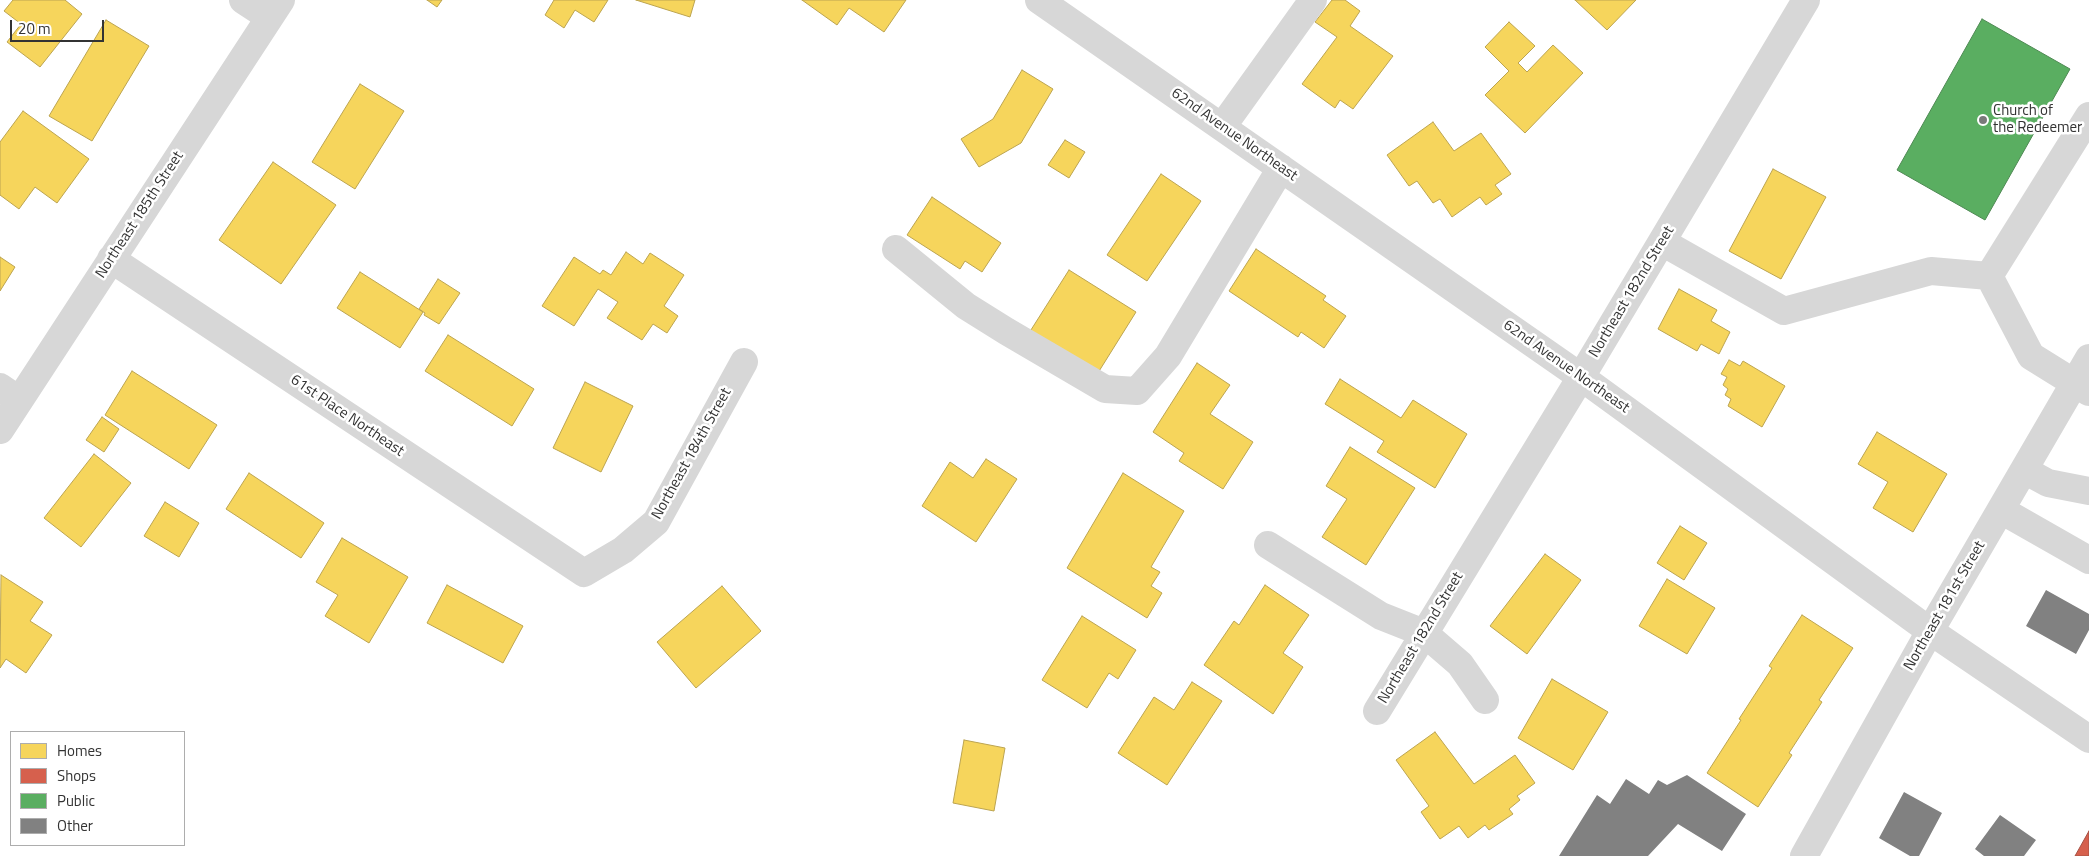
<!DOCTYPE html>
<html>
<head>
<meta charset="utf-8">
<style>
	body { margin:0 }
	#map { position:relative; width:2089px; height:856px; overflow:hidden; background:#fff; font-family:"Titillium Web",sans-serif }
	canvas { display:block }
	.legend { position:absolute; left:10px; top:731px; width:175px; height:115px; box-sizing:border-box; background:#fff; border:1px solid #adadad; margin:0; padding:6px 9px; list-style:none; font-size:15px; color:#333 }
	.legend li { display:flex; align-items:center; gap:10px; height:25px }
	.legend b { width:25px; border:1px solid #adadad }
	.scale { position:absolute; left:10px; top:20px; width:94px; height:22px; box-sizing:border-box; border:2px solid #333; border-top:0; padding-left:6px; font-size:15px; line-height:18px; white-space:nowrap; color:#333; -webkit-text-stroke:4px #fff; paint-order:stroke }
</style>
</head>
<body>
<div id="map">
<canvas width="2089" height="856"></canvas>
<ul class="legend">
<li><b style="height:14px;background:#f6d55c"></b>Homes</li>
<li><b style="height:14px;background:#d6604d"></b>Shops</li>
<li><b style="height:14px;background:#5aae61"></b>Public</li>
<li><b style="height:14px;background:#818181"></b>Other</li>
</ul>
<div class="scale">20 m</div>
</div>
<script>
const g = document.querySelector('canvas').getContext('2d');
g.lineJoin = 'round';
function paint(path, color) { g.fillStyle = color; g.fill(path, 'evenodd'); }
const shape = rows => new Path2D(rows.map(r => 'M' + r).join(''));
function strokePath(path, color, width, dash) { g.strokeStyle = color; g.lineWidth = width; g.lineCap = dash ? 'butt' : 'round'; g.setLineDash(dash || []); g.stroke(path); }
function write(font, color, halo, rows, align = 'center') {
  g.font = font + ' "Titillium Web",sans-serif'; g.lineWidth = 5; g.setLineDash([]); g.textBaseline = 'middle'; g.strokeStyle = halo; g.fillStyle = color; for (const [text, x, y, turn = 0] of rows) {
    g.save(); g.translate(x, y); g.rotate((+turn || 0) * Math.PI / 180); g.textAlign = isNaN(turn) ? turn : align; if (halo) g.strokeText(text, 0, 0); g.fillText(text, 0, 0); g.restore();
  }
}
const homes = shape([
	[13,0,65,0,82,14,40,67,7,42,21,24,4,11,13,0],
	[427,0,442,0,437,7,427,0],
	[554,0,608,0,594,22,575,10,564,28,545,15,554,0],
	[636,0,695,0,690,17,636,0],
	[802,0,906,0,884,32,849,8,837,25,802,0],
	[1332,0,1345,0,1360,11,1350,26,1393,56,1353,109,1340,100,1335,108,1302,84,1337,37,1315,22,1332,0],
	[1575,0,1636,0,1607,30,1575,0],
	[106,20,149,46,92,141,49,116,106,20],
	[1509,22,1535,46,1518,63,1527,72,1553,45,1583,73,1525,133,1485,95,1509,71,1485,47,1509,22],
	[1022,70,1053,89,1021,143,979,167,961,139,993,119,1022,70],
	[360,84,404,111,355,189,312,162,360,84],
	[23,111,89,159,57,203,35,187,19,209,0,195,0,142,23,111],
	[1433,122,1454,151,1481,133,1511,174,1495,185,1502,194,1486,205,1480,197,1452,217,1440,199,1433,203,1417,181,1409,186,1387,155,1433,122],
	[1065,140,1085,152,1069,178,1048,165,1065,140],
	[273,162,336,205,281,284,219,240,273,162],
	[1773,169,1826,197,1781,279,1729,251,1773,169],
	[1161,174,1201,201,1147,281,1107,255,1161,174],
	[932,197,1001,243,982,272,965,261,960,269,907,235,932,197],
	[1256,249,1326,296,1323,300,1346,316,1324,348,1301,332,1298,337,1229,291,1256,249],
	[626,252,643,264,650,253,684,275,664,306,678,316,667,333,653,324,642,340,607,318,618,302,598,289,574,326,542,306,574,257,600,274,603,270,611,275,626,252],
	[0,257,15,267,0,291,0,257],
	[1069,270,1136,312,1096,376,1029,333,1069,270],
	[360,272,423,312,400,348,337,308,360,272],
	[438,279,460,293,439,324,424,315,425,313,419,309,438,279],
	[1679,289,1717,310,1711,321,1730,332,1719,354,1701,344,1697,351,1658,329,1679,289],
	[448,335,534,389,512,426,425,371,448,335],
	[1729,360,1740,366,1743,361,1785,386,1762,427,1728,406,1731,399,1725,395,1728,389,1723,385,1727,377,1721,374,1729,360],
	[1197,363,1230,385,1210,414,1253,442,1223,489,1179,461,1184,453,1153,432,1197,363],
	[132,371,217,425,189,469,105,415,132,371],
	[1340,379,1401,418,1413,400,1467,434,1435,488,1377,452,1384,441,1325,404,1340,379],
	[585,382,633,406,601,472,553,448,585,382],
	[102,417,119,429,104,452,86,440,102,417],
	[1877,432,1947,474,1913,532,1873,508,1888,482,1858,464,1877,432],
	[1350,447,1415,488,1366,565,1322,537,1347,499,1326,486,1350,447],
	[94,454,131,483,81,547,44,518,94,454],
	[986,459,1017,479,976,542,922,506,950,462,973,478,986,459],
	[249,473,324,523,301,558,226,509,249,473],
	[1123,473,1184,511,1151,567,1160,572,1151,586,1162,593,1147,618,1067,568,1123,473],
	[165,502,199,523,179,557,144,536,165,502],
	[1680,526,1707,543,1684,580,1657,563,1680,526],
	[342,538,408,577,369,643,325,616,338,595,316,582,342,538],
	[1545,554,1581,580,1527,654,1490,626,1545,554],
	[1,575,43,602,30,621,52,635,26,673,6,659,0,668,1,575],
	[1667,579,1715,608,1687,654,1639,626,1667,579],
	[447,585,523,626,503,663,427,623,447,585],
	[1265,585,1309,615,1283,653,1303,667,1273,714,1204,665,1234,621,1239,625,1265,585],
	[722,586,761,631,696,688,657,642,722,586],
	[1802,615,1853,648,1819,700,1822,702,1789,753,1792,755,1758,807,1707,773,1741,720,1739,719,1772,668,1769,666,1802,615],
	[1082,616,1136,650,1118,679,1109,673,1087,708,1042,680,1082,616],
	[1552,679,1608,712,1573,770,1518,738,1552,679],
	[1192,682,1222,701,1167,785,1118,753,1154,697,1174,710,1192,682],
	[1435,732,1474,784,1515,755,1535,783,1517,796,1520,800,1509,809,1513,814,1489,830,1485,825,1468,838,1459,826,1440,839,1421,812,1429,806,1396,760,1435,732],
	[964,740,1005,748,994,811,953,803,964,740]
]);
paint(homes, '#f6d55c');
strokePath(homes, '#bca450', 1);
const shops = shape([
	[2089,831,2089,856,2075,856,2089,831]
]);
paint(shops, '#d6604d');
strokePath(shops, '#a55245', 1);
const public = shape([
	[1982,19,2070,69,1985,220,1897,170,1982,19]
]);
paint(public, '#5aae61');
strokePath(public, '#4e8953', 1);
paint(shape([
	[2046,590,2089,614,2089,630,2076,654,2026,626],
	[1687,775,1746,814,1722,851,1678,824,1648,856,1559,856,1597,795,1610,804,1626,779,1649,794,1658,780,1667,785],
	[1904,792,1942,813,1919,856,1910,856,1879,838],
	[2000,815,2036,840,2024,856,1984,856,1975,849]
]), '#818181');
strokePath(shape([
	[243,0,269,17],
	[1039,0,1581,377,1930,631,2089,739],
	[1222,127,1313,0],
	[1662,242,1784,311,1931,271,1989,276,2031,356,2089,392],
	[896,249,966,306,1006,331,1105,389,1137,391,1168,356,1281,168],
	[111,259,584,573,623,550,656,522,744,362],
	[1989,276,2089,116],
	[0,387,19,400],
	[0,430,281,0],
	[2024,470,2048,483,2089,491],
	[2001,510,2089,560],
	[1268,545,1381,616,1424,633,1460,664,1485,700],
	[1377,711,1581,377,1806,0],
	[1804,856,1930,631,2089,358]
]), '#d7d7d7', 28);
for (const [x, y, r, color] of [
	[1983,120,5,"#7a7a7a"]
]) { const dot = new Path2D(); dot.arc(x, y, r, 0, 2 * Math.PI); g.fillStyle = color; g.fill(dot); strokePath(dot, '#fff', 2); }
write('15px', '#333', '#fff', [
	["Church of",1993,111],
	["the Redeemer",1993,128]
], 'left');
write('15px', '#333', '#fff', [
	["62nd Avenue Northeast",1234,135,35],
	["Northeast 185th Street",140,215,-57],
	["Northeast 182nd Street",1632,292,-59],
	["62nd Avenue Northeast",1566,367,35],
	["61st Place Northeast",347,416,34],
	["Northeast 184th Street",692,454,-61],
	["Northeast 181st Street",1945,606,-60],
	["Northeast 182nd Street",1421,638,-59]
]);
</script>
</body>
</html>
